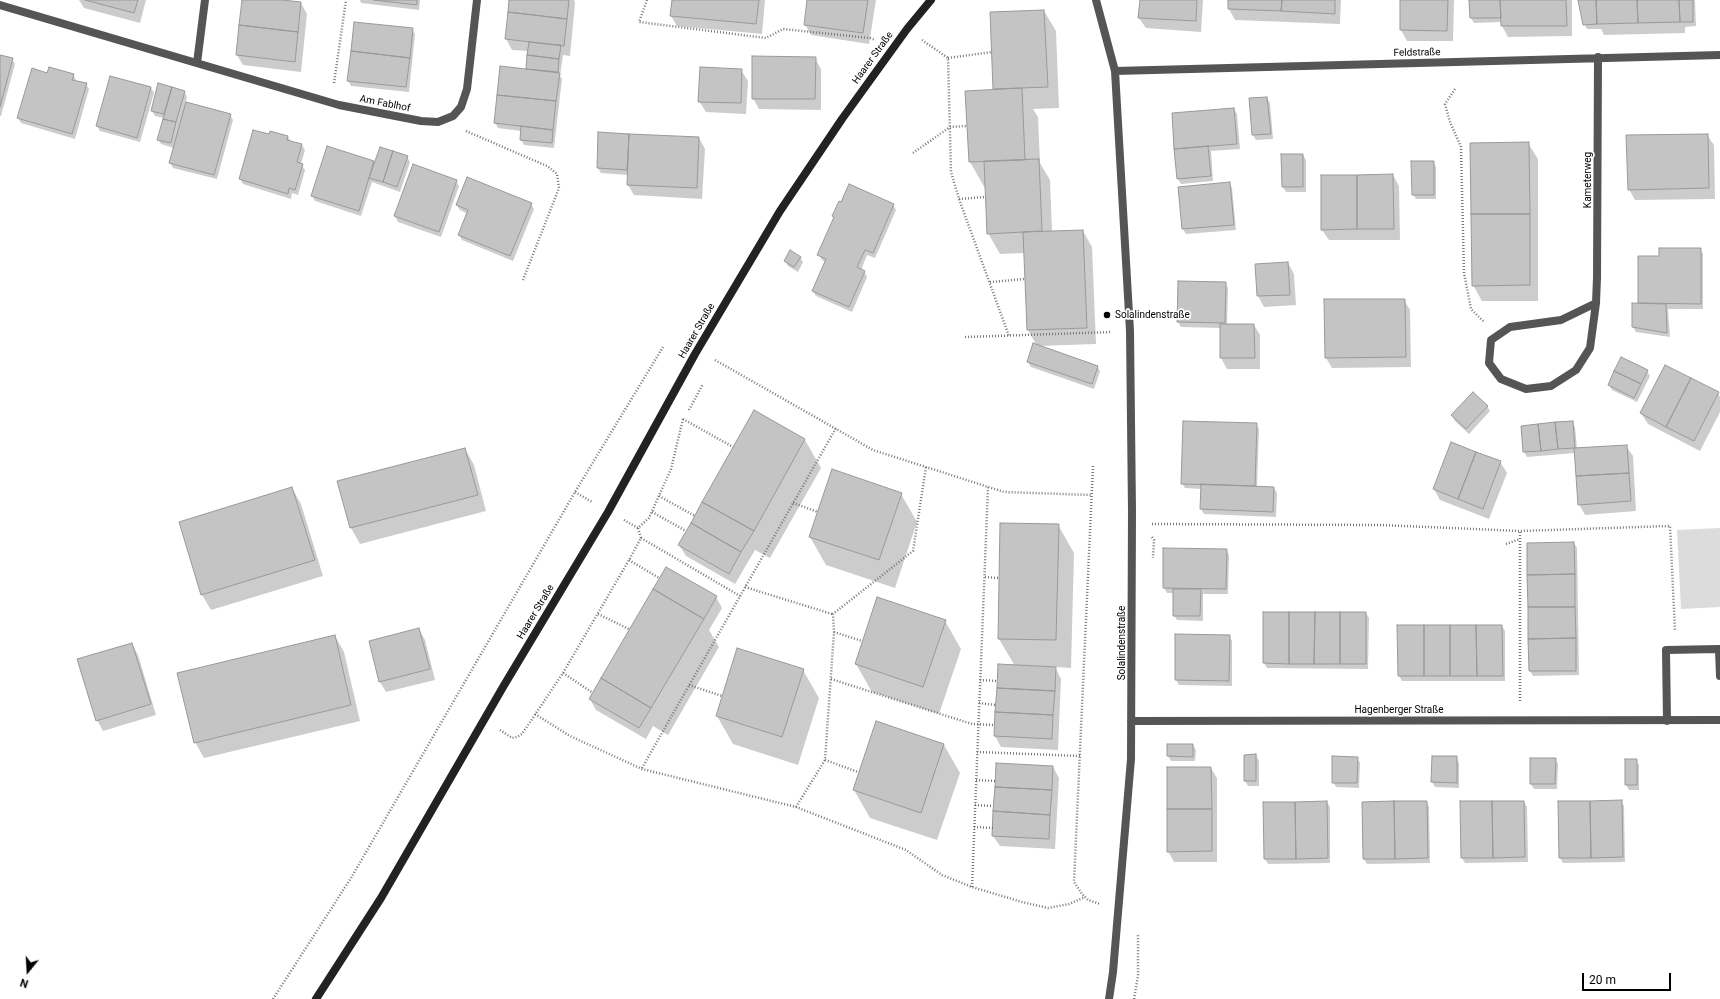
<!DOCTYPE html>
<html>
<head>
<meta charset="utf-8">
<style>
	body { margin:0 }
	#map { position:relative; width:1720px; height:999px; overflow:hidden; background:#fff; font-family:Roboto,sans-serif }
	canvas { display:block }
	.north { position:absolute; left:8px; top:951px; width:40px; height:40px; -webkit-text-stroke:3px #fff; paint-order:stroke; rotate:198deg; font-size:11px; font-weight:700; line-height:16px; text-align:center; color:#000 }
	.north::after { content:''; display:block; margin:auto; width:14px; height:18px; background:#000; clip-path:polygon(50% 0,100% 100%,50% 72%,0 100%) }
	.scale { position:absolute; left:1582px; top:973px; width:89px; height:18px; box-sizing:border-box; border:2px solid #000; border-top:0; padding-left:5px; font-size:12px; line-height:14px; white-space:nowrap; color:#000; -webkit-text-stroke:3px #fff; paint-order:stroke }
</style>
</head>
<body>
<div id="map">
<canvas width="1720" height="999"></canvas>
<div class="north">N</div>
<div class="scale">20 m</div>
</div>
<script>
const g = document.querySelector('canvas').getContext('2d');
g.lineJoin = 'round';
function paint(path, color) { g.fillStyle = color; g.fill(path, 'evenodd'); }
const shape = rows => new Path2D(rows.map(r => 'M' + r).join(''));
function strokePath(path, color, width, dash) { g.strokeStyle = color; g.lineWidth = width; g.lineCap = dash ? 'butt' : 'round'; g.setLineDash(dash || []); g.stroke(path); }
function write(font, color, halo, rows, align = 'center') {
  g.font = font + ' Roboto,sans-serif'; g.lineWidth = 3.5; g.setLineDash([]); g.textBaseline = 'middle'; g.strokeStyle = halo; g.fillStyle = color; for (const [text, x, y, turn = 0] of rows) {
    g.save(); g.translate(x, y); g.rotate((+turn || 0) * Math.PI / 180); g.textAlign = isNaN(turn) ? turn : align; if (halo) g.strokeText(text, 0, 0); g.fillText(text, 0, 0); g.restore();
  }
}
paint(shape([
	[1720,528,1720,607,1681,609,1677,530]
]), '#dcdcdc');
paint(shape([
	[79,0,146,0,140,23,84,8],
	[243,0,272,0,301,3,307,14,301,72,243,65,237,55],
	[360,0,420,0,419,10,361,3],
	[510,0,574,0,575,3,570,56,563,55,560,76,562,79,554,148,524,145,521,140,521,131,498,128,495,123,526,70,528,51,512,50,506,39],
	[673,0,765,0,762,34,677,26,671,16],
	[808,0,876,0,869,44,811,35,805,24],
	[1141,0,1203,0,1201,32,1146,28,1139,18],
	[1229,0,1341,0,1340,24,1235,20,1229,9],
	[1401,0,1454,0,1453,41,1407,41,1401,30],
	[1470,0,1572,0,1572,36,1508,37,1502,26,1502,22,1474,23,1471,18],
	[1579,0,1695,0,1696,26,1685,27,1685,33,1604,35,1601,29,1587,29,1584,24],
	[1044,11,1056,31,1059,108,1033,109,1038,117,1040,163,1050,180,1052,232,1083,231,1092,247,1096,344,1038,346,1097,366,1100,371,1094,389,1031,367,1028,362,1037,346,1028,330,1025,253,1000,254,988,233,986,190,970,162,995,90,991,13],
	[412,29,415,34,409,92,351,86,348,80],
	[0,56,12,59,15,64,1,116,0,116],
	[815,58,821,69,821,110,759,109,753,98],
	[741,70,748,81,746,114,706,112,699,101],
	[48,74,73,74,76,80,75,82,86,84,89,89,75,139,21,123,18,118],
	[159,85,184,91,187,97,185,103,230,115,233,120,217,179,173,168,170,162,174,148,161,144,158,139,164,118,155,116,152,111],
	[151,88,154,93,140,142,100,131,97,126],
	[1267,98,1270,103,1273,139,1256,140,1253,135,1250,99],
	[1234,109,1237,114,1240,149,1211,151,1213,181,1181,184,1178,179],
	[254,131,270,136,288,137,291,142,302,145,305,150,301,164,305,170,298,195,292,193,291,199,243,184,240,179],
	[599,133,699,138,705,149,702,199,634,195,628,185,628,175,601,173,598,168],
	[1707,135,1714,145,1715,199,1635,200,1629,189],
	[1528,143,1538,159,1538,301,1482,301,1473,285],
	[328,147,375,163,407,157,410,162,400,192,372,182,361,216,315,201,312,196],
	[1303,155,1306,160,1306,192,1286,192,1283,187],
	[1433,162,1436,167,1436,199,1416,199,1413,194],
	[1393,175,1399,186,1400,240,1329,240,1322,230],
	[468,178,531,204,534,209,513,261,462,240,459,235,468,214,460,210,457,205],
	[456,181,459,186,441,237,398,222,395,216],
	[1229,183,1232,188,1236,230,1186,234,1183,229,1179,188],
	[893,205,896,210,875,258,867,255,861,270,864,271,867,277,852,312,816,296,813,291,825,262,822,260,819,255,834,219,833,216],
	[1700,249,1703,254,1703,309,1668,309,1670,337,1636,332,1633,327,1639,304,1639,257,1660,257],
	[800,257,803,262,798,272,788,266,785,261],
	[1288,263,1294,274,1296,305,1264,307,1258,296,1256,265],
	[1179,282,1225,283,1228,288,1227,325,1254,325,1260,335,1260,369,1227,369,1221,358,1221,328,1181,327,1178,322],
	[1404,300,1410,310,1411,367,1332,368,1326,358],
	[1647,371,1650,376,1637,402,1612,390,1609,385],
	[1718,393,1720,397,1720,412,1700,451,1648,424,1641,413],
	[1487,406,1490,411,1469,434,1455,421,1452,416],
	[754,411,805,440,821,468,770,558,755,550,735,584,686,556,679,545],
	[1572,422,1575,427,1577,449,1626,446,1633,456,1636,511,1585,515,1579,504,1575,453,1527,457,1524,452,1522,427],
	[1256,424,1259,429,1257,487,1274,488,1277,493,1276,517,1204,514,1201,509,1201,489,1185,488,1182,483],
	[465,449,474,465,486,511,360,544,351,528],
	[1500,462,1507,473,1489,519,1440,500,1434,489],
	[292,488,301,504,323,576,211,610,202,595],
	[901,494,917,522,895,588,826,565,810,537],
	[1058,525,1074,553,1071,668,1055,667,1061,679,1058,750,1001,747,995,736,999,665,1015,666,999,639],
	[1574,543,1577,548,1579,675,1533,676,1530,671],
	[1164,549,1226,550,1229,555,1228,594,1203,594,1203,621,1177,620,1174,615,1174,593,1167,593,1164,588],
	[716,597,722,608,709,630,719,647,668,735,653,726,646,739,596,710,590,699],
	[1264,613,1366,613,1369,618,1368,669,1267,668,1264,663],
	[945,621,961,649,939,714,872,692,856,664],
	[1502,626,1505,631,1505,681,1402,681,1399,676],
	[419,629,425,640,435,680,386,692,380,682,370,642],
	[1176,635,1229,636,1232,641,1232,686,1179,685,1176,680],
	[335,636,344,652,360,721,204,758,195,742],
	[132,644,138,655,156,715,103,731,97,720],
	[738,650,803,670,819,698,798,765,733,744,717,716],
	[876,723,944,745,960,773,937,840,870,818,854,790],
	[1193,745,1196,750,1195,761,1171,761,1168,756],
	[1256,755,1259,761,1259,786,1248,786,1245,781],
	[1456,757,1459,763,1459,788,1435,787,1432,782],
	[1357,758,1360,763,1359,788,1336,787,1333,782],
	[1555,759,1558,764,1557,789,1534,789,1531,784],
	[1636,760,1639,765,1639,790,1629,790,1626,785],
	[1053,767,1059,778,1055,849,1000,846,993,836],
	[1211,768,1217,778,1217,862,1174,862,1168,851],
	[1621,801,1624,806,1625,862,1563,863,1560,858],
	[1327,802,1330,807,1330,863,1268,864,1265,859,1264,803],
	[1426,802,1429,807,1430,863,1367,864,1364,859],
	[1524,802,1527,807,1528,862,1465,863,1462,858]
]), '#0003');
const building = shape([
	[85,0,138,0,134,13,85,0],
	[242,0,282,0,301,2,298,32,239,25,242,0],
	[374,0,417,0,417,5,374,0],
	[509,0,569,0,567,19,508,12,509,0],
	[672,0,759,0,756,24,670,16,672,0],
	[807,0,868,0,863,33,804,25,807,0],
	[1140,0,1197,0,1196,21,1138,18,1140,0],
	[1228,0,1282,0,1281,11,1228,9,1228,0],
	[1282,0,1335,0,1335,14,1281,11,1282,0],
	[1400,0,1448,0,1447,31,1400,30,1400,0],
	[1469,0,1500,0,1501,18,1470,18,1469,0],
	[1500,0,1566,0,1567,26,1501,26,1500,0],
	[1578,0,1596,0,1597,24,1583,25,1578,0],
	[1596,0,1637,0,1638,23,1597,24,1596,0],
	[1637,0,1679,0,1680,22,1638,23,1637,0],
	[1679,0,1693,0,1693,22,1680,22,1679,0],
	[1044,10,1048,87,993,89,990,12,1044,10],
	[508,12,567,19,564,46,505,39,508,12],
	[354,22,413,28,410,58,351,51,354,22],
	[239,25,298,32,295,62,236,55,239,25],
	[529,42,561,45,559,59,527,55,529,42],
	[351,51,410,58,406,87,347,81,351,51],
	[0,55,13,58,0,107,0,55],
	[527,55,559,59,558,72,526,69,527,55],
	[752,56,816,57,815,99,752,99,752,56],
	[500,66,560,73,556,101,497,95,500,66],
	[49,67,74,74,72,80,87,83,72,134,17,118,32,68,47,73,49,67],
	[700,67,742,69,741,103,698,102,700,67],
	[110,76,151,87,137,138,96,126,110,76],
	[158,83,172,87,164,114,151,111,158,83],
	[172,87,185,91,176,122,163,119,172,87],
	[1022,88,1025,160,969,162,965,91,1022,88],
	[497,95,556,101,553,130,494,123,497,95],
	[1267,97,1271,134,1252,135,1249,98,1267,97],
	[186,102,231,114,214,175,169,163,186,102],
	[1234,108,1237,144,1174,149,1172,113,1234,108],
	[163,119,176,122,171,143,157,140,163,119],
	[521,126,553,130,552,143,520,140,521,126],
	[253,130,269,134,270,131,288,136,287,140,302,144,297,162,303,164,295,190,289,188,288,194,239,179,253,130],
	[598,132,629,134,627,170,597,168,598,132],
	[629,134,699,137,697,188,627,185,629,134],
	[1708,134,1709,188,1628,190,1626,135,1708,134],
	[1529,142,1530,214,1471,214,1470,143,1529,142],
	[327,146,374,161,359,211,311,196,327,146],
	[1208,146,1211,176,1177,179,1174,149,1208,146],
	[380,147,393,151,383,182,369,178,380,147],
	[393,151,408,156,397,187,383,182,393,151],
	[1281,154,1303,154,1303,187,1282,187,1281,154],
	[1039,159,1042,231,987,234,984,161,1039,159],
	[1411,161,1434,161,1434,195,1412,195,1411,161],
	[413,164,457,180,439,232,394,216,413,164],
	[1393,174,1394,229,1357,229,1357,175,1393,174],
	[1321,175,1357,175,1357,229,1321,230,1321,175],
	[467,177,532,203,510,256,458,235,468,210,456,205,467,177],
	[1230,182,1234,225,1182,229,1178,187,1230,182],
	[849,184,894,204,873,253,865,250,857,267,865,271,849,307,812,291,826,259,817,255,834,217,832,216,839,201,841,202,849,184],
	[1471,214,1530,214,1530,285,1472,286,1471,214],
	[1083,230,1087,328,1027,330,1023,232,1083,230],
	[1659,248,1701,248,1701,304,1638,303,1638,256,1659,256,1659,248],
	[790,250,801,257,794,267,784,261,790,250],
	[1288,262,1290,295,1257,296,1255,264,1288,262],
	[1178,281,1226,282,1225,323,1177,322,1178,281],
	[1324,299,1405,299,1406,357,1325,358,1324,299],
	[1632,303,1666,304,1667,333,1632,327,1632,303],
	[1220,324,1254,324,1255,358,1220,358,1220,324],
	[1033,343,1098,366,1092,384,1027,362,1033,343],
	[1621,357,1648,370,1641,384,1614,371,1621,357],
	[1665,365,1691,378,1666,427,1640,413,1665,365],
	[1614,371,1641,384,1634,398,1608,385,1614,371],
	[1691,378,1719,392,1694,441,1666,427,1691,378],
	[1473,392,1488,406,1466,429,1451,415,1473,392],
	[754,410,805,439,754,531,702,502,754,410],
	[1183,421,1257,423,1255,486,1181,484,1183,421],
	[1573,421,1575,448,1558,449,1555,422,1573,421],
	[1555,422,1558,449,1541,451,1538,424,1555,422],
	[1538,424,1541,451,1523,452,1521,426,1538,424],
	[1451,442,1476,452,1458,499,1433,489,1451,442],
	[1627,445,1629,473,1576,476,1574,448,1627,445],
	[465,448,478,495,350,528,337,481,465,448],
	[1476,452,1501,461,1483,509,1458,499,1476,452],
	[832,469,902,493,879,560,809,537,832,469],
	[1629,473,1631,501,1578,505,1576,476,1629,473],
	[1201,484,1274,487,1273,512,1200,509,1201,484],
	[292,487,315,560,201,595,179,522,292,487],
	[702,502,754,531,741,552,691,523,702,502],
	[691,523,741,552,729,574,678,545,691,523],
	[1000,523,1059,524,1056,640,998,639,1000,523],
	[1574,542,1575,574,1527,575,1527,543,1574,542],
	[1163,548,1227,549,1226,589,1163,588,1163,548],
	[666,567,717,596,704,619,653,589,666,567],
	[1575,574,1575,607,1528,607,1527,575,1575,574],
	[653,589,704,619,651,708,601,678,653,589],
	[1173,589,1201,589,1200,616,1173,616,1173,589],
	[877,597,946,620,923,687,855,664,877,597],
	[1528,607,1575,607,1576,638,1528,639,1528,607],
	[1263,612,1289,612,1289,664,1263,663,1263,612],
	[1289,612,1315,612,1314,664,1289,664,1289,612],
	[1315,612,1340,612,1340,664,1314,664,1315,612],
	[1340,612,1366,612,1366,664,1340,664,1340,612],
	[1397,625,1424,625,1424,676,1398,676,1397,625],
	[1424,625,1450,625,1450,676,1424,676,1424,625],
	[1450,625,1476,625,1477,676,1450,676,1450,625],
	[1476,625,1502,625,1503,676,1477,676,1476,625],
	[419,628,430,669,379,682,369,641,419,628],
	[1175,634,1230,635,1229,681,1175,680,1175,634],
	[335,635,351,705,194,743,177,673,335,635],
	[1576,638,1576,671,1529,671,1528,639,1576,638],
	[132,643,151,704,96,721,77,659,132,643],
	[737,648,804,669,782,737,716,716,737,648],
	[998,664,1056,667,1055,691,997,688,998,664],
	[601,678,651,708,639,728,589,699,601,678],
	[997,688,1055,691,1053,715,995,712,997,688],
	[995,712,1053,715,1052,739,994,736,995,712],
	[876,721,944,744,921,813,853,790,876,721],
	[1167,744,1193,744,1193,757,1167,756,1167,744],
	[1256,754,1256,781,1244,781,1244,755,1256,754],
	[1332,756,1358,757,1357,783,1332,783,1332,756],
	[1432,756,1457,756,1457,783,1431,782,1432,756],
	[1530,758,1556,758,1555,784,1530,784,1530,758],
	[1625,759,1637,759,1637,785,1625,785,1625,759],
	[996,763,1053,766,1052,790,995,787,996,763],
	[1167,767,1211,767,1212,809,1167,809,1167,767],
	[995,787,1052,790,1050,815,993,811,995,787],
	[1622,800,1623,857,1591,858,1590,801,1622,800],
	[1327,801,1328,858,1296,859,1295,802,1327,801],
	[1394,801,1427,801,1428,858,1395,859,1394,801],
	[1394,801,1395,859,1363,859,1362,802,1394,801],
	[1460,801,1492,801,1493,858,1461,858,1460,801],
	[1492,801,1524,801,1525,857,1493,858,1492,801],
	[1558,801,1590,801,1591,858,1559,858,1558,801],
	[1263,802,1295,802,1296,859,1264,859,1263,802],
	[1167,809,1212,809,1212,851,1167,852,1167,809],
	[993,811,1050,815,1049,839,992,836,993,811]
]);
paint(building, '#c4c4c4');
strokePath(building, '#999', 1);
strokePath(shape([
	[647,0,639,22,766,38,783,29,870,38,875,40],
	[922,40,948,58,951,172,959,199,1009,336],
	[948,58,992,52],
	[334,83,346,0],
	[1455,89,1445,104,1450,122,1461,147,1464,273,1471,309,1484,322],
	[466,131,547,166,557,174,559,188,523,280],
	[913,153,950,127,967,126],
	[959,199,985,197],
	[990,282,1025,279],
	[965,337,1112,332],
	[715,360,873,450,1004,492,1092,495],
	[689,410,703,384],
	[683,419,733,447],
	[1093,466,1074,882,1082,894,1088,900,1100,904],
	[575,492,592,502],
	[659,496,695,516],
	[793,503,818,512],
	[652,512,686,531],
	[624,520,638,528,649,518,671,469,683,419],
	[1152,524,1381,525,1520,531,1670,526,1675,631],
	[1152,537,1154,540,1153,558],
	[641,538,740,596],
	[1506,544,1520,539],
	[629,560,659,578],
	[985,577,999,578],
	[745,587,832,614],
	[598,614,629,629],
	[834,632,862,641],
	[563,673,593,693],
	[831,679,972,724,994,725],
	[980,680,997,681],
	[689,685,722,696],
	[1520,701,1520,531],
	[979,703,995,705],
	[535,714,570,736,642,769,796,807,906,850,942,875,972,887,1022,902,1048,908,1069,904,1085,897],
	[500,730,512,738,517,737,522,734,563,673,629,560,641,538,638,528],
	[977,752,1080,756],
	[825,760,858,772],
	[642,768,836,428],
	[976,780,995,781],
	[975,805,993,806],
	[796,807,825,760,834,632,833,614,913,551,926,467],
	[974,827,993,828],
	[972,887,988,487],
	[273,999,351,878,575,492,663,347],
	[1134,999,1138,976,1138,934]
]), '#777', 2.5, [1, 2]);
strokePath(shape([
	[1096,0,1115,71,1130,331,1132,511,1131,759,1113,972,1109,999],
	[0,5,339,105,421,121,438,122,453,116,461,107,467,89,477,0],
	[197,63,205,0],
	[1115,71,1720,55],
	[1596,303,1561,320,1510,327,1491,340,1489,363,1501,379,1526,389,1551,386,1576,370,1590,348,1596,303,1597,278,1598,57],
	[1131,721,1720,720],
	[1667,721,1666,650,1719,649,1720,676]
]), '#555', 8);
strokePath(shape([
	[316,999,381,898,503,687,608,512,695,354,780,211,842,119,907,29,931,0]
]), '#222', 8);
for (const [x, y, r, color] of [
	[1107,315,4,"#000"]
]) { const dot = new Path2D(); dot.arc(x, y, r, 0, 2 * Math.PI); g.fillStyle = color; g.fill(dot); strokePath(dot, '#fff', 1.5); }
write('10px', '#000', '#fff', [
	["Feldstraße",1417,53,-1],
	["Haarer Straße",873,58,-54],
	["Am Fablhof",385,104,11],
	["Kameterweg",1588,180,-90],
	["Haarer Straße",697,331,-60],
	["Haarer Straße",536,612,-59],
	["Solalindenstraße",1122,643,-90],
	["Hagenberger Straße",1399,710]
]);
write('10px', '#000', '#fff', [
	["Solalindenstraße",1115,315]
], 'left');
</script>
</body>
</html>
